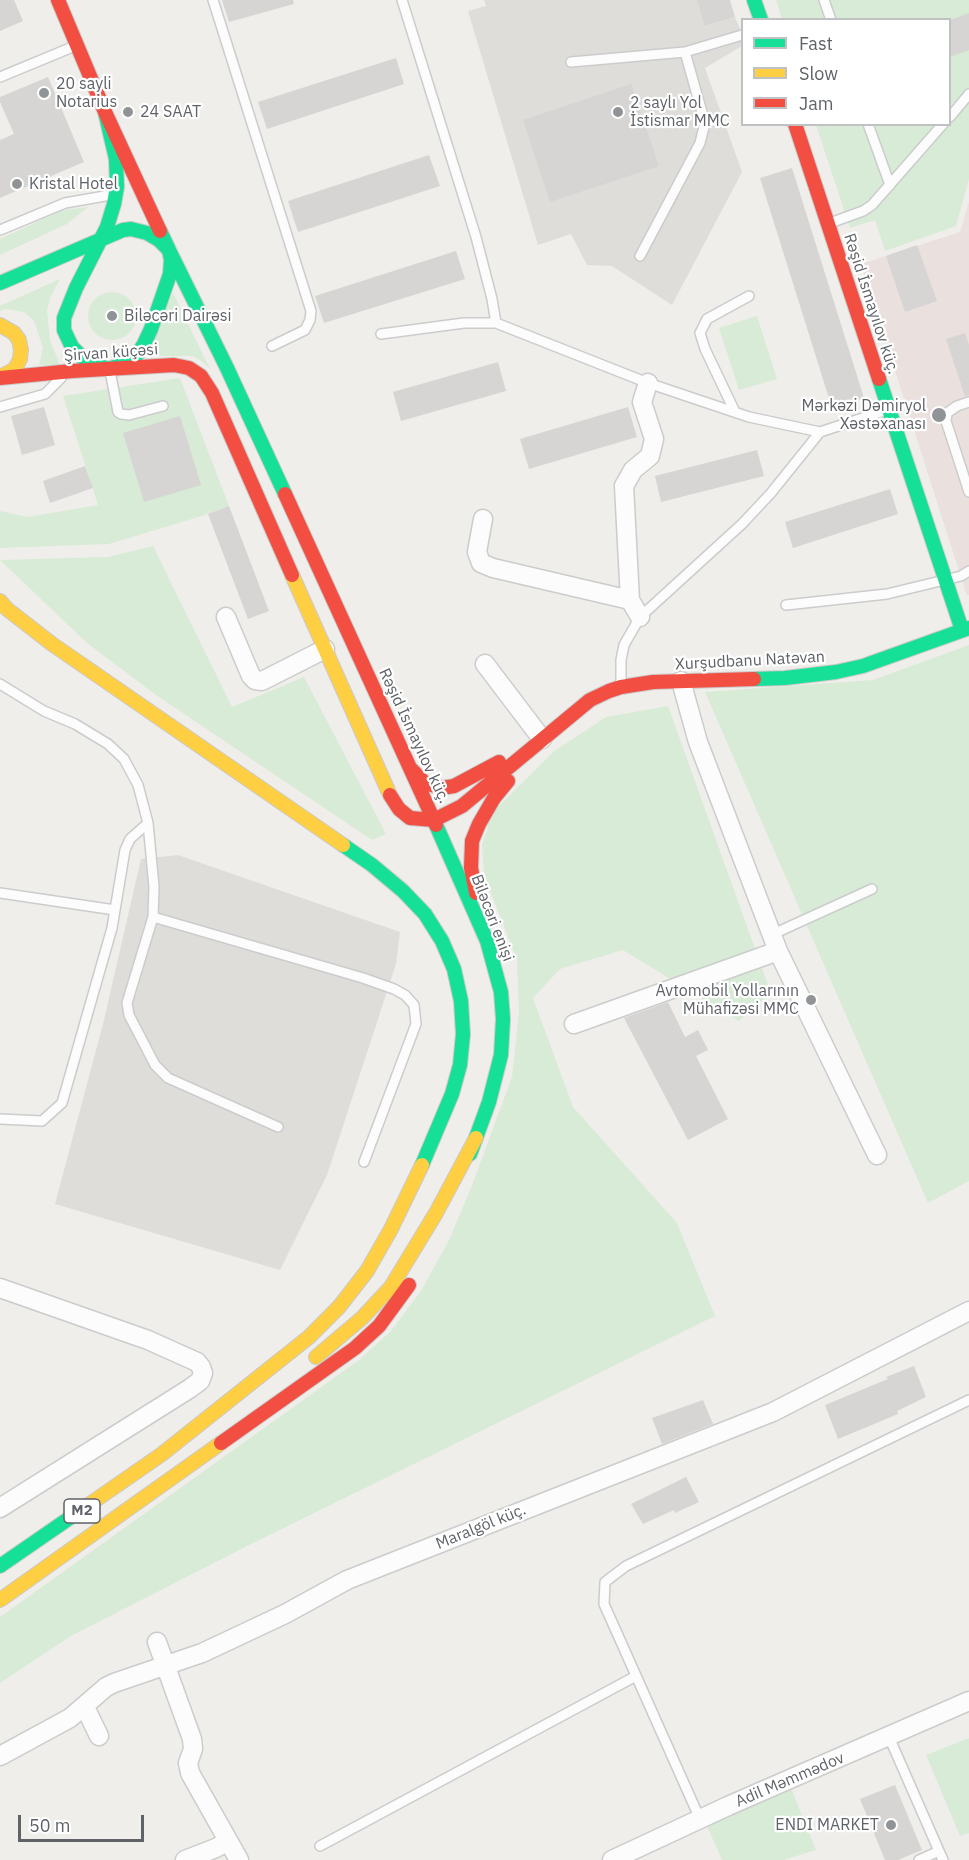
<!DOCTYPE html>
<html>
<head>
<meta charset="utf-8">
<style>
	body { margin:0 }
	#map { position:relative; width:969px; height:1860px; overflow:hidden; background:#efeeea; font-family:"IBM Plex Sans",sans-serif }
	canvas { display:block }
	.legend { position:absolute; left:741px; top:18px; width:210px; height:108px; box-sizing:border-box; background:#fff; border:2px solid #bfc1c3; margin:0; padding:8px 10px; list-style:none; font-size:18px; color:#5f6368 }
	.legend li { display:flex; align-items:center; gap:12px; height:30px }
	.legend b { width:30px; border:2px solid #bfc1c3 }
	.scale { position:absolute; left:18px; top:1815px; width:126px; height:27px; box-sizing:border-box; border:3px solid #5f6368; border-top:0; padding-left:8px; font-size:18px; line-height:21px; white-space:nowrap; color:#5f6368; -webkit-text-stroke:4px #fff; paint-order:stroke }
</style>
</head>
<body>
<div id="map">
<canvas width="969" height="1860"></canvas>
<ul class="legend">
<li><b style="height:8px;background:#16e098"></b>Fast</li>
<li><b style="height:8px;background:#ffcf43"></b>Slow</li>
<li><b style="height:8px;background:#f24e42"></b>Jam</li>
</ul>
<div class="scale">50 m</div>
</div>
<script>
const g = document.querySelector('canvas').getContext('2d');
g.lineJoin = 'round';
function paint(path, color) { g.fillStyle = color; g.fill(path, 'evenodd'); }
const shape = rows => new Path2D(rows.map(r => 'M' + r).join(''));
function strokePath(path, color, width, dash) { g.strokeStyle = color; g.lineWidth = width; g.lineCap = dash ? 'butt' : 'round'; g.setLineDash(dash || []); g.stroke(path); }
function write(font, color, halo, rows, align = 'center') {
  g.font = font + ' "IBM Plex Sans",sans-serif'; g.lineWidth = 4.5; g.setLineDash([]); g.textBaseline = 'middle'; g.strokeStyle = halo; g.fillStyle = color; for (const [text, x, y, turn = 0] of rows) {
    g.save(); g.translate(x, y); g.rotate((+turn || 0) * Math.PI / 180); g.textAlign = isNaN(turn) ? turn : align; if (halo) g.strokeText(text, 0, 0); g.fillText(text, 0, 0); g.restore();
  }
}
paint(shape([
	[484,0,697,0,706,26,735,17,742,34,742,46,705,68,742,172,672,305,612,266,587,265,571,234,538,245,468,11,486,6],
	[178,855,400,932,396,964,327,1175,280,1270,55,1204,103,1024,141,859]
]), '#dfddda');
paint(shape([
	[969,202,969,595,967,596,861,264,960,232]
]), '#eae0de');
paint(shape([
	[776,0,969,0,969,179,956,226,885,251,875,220,850,228,816,125,950,124,950,20,782,19],
	[88,207,67,224,0,255,0,239,62,210],
	[60,279,50,298,47,311,50,340,60,365,39,365,43,348,34,321,24,312,6,309,0,311,0,306],
	'88 316a24 24 0 1 1 48 0a24 24 0 1 1-48 0Z',
	[173,293,210,369,200,360,192,356,144,356],
	[757,316,777,379,739,390,719,328],
	[180,378,229,506,208,514,109,544,0,548,0,511,28,517,98,505,63,396],
	[153,546,232,707,304,677,386,834,372,840,156,695,87,643,0,560,108,557],
	[969,645,969,1181,928,1203,705,692,873,680],
	[668,706,771,993,739,1021,623,950,560,969,533,998,573,1107,677,1223,715,1316,247,1546,71,1636,0,1683,0,1617,359,1360,391,1331,421,1291,449,1240,471,1188,512,1077,519,1012,517,960,484,875,482,844,493,812,553,752,606,717],
	[969,1738,969,1833,960,1836,926,1755],
	[791,1788,816,1850,783,1860,722,1860,707,1826]
]), '#d8ebd6');
paint(shape([
	[0,0,14,0,23,21,0,31],
	[222,0,293,0,294,4,229,22],
	[697,0,730,0,735,17,705,26],
	[969,13,969,50,950,57,950,20],
	[396,58,404,84,267,129,258,102],
	[48,77,84,162,0,198,0,140,14,134,0,102,0,97],
	[631,84,659,166,550,202,523,120],
	[429,155,440,186,298,232,288,201],
	[792,168,864,398,832,408,760,178],
	[917,245,937,301,905,312,886,256],
	[456,251,465,279,324,323,315,296],
	[965,333,969,345,969,395,965,396,946,339],
	[498,362,506,391,401,421,393,392],
	[44,407,55,445,22,455,11,416],
	[628,407,637,437,529,469,520,439],
	[180,416,201,485,144,502,123,433],
	[757,450,764,476,661,502,655,476],
	[85,466,93,488,50,503,43,481],
	[890,489,898,514,793,548,785,522],
	[229,506,269,611,248,619,208,514],
	[668,1002,685,1037,698,1030,708,1050,696,1056,728,1119,688,1140,624,1018],
	[914,1366,926,1397,897,1411,898,1414,838,1439,825,1405,888,1379,886,1377],
	[703,1400,713,1424,662,1444,652,1418],
	[686,1477,699,1502,675,1513,674,1510,643,1524,631,1504],
	[895,1785,922,1850,898,1860,885,1860,860,1799]
]), '#d6d5d3');
const lane = shape([
	[213,0,311,311,310,320,305,330,272,346],
	[402,0,476,237,492,299,496,323],
	[824,0,831,20],
	[571,62,685,52,742,35],
	[0,77,75,46],
	[950,117,969,94],
	[868,124,890,185],
	[830,223,863,211,872,205,943,124],
	[0,230,65,203,105,196,113,191],
	[640,256,700,143,705,123,685,52],
	[381,334,464,323,496,323,648,383,749,417,820,432,887,410],
	[110,371,118,412,121,414,129,415,163,406],
	[969,402,957,406,947,413,946,421,969,492],
	[0,407,45,394,61,378],
	[735,412,705,349,700,333,707,319,749,296],
	[786,605,887,594,961,576,969,571],
	[0,684,44,711,75,724,108,744,124,759,138,785,148,823,154,887,153,917,127,1003,129,1015,155,1065,168,1078,278,1127],
	[621,684,621,660,624,645,640,617,742,524,771,493,820,432],
	[0,893,115,910],
	[153,917,363,978,394,989,405,995,414,1005,416,1024,364,1162],
	[771,935,872,889],
	[0,1119,42,1121,62,1103,112,928,125,850,130,839,148,823],
	[889,1737,943,1860],
	[700,1819,604,1604,605,1582,626,1566,969,1400],
	[320,1846,636,1676],
	[919,1860,939,1851]
]);
const street = shape([
	[483,519,477,552,481,563,493,568,630,600,640,617],
	[630,600,624,486,633,470,650,456,654,439,642,402,648,383],
	[226,617,251,676,255,680,262,681,325,649],
	[485,664,542,739],
	[681,681,698,742,778,951,877,1155],
	[574,1024,778,951],
	[0,1288,148,1340,197,1362,201,1367,203,1373,200,1381,189,1389,0,1508],
	[157,1642,192,1739,193,1749,188,1763,190,1773,239,1860],
	[85,1707,99,1736],
	[0,1756,70,1718,106,1687,114,1683,202,1653,285,1614,347,1580,773,1412,969,1311],
	[185,1860,216,1848,228,1841],
	[612,1860,728,1806,969,1701]
]);
const fast = shape([
	[754,0,761,20],
	[105,112,116,159,117,187,114,204,107,227,76,288,64,318,64,330,72,347,86,361,109,369,128,362,137,355,144,344,151,329,170,274,171,260,169,250,160,231],
	[0,283,123,230,131,229,147,233,159,240,169,250,227,368,285,494],
	[879,379,962,630],
	[754,679,785,678,836,672,863,666,969,628],
	[436,825,487,941,501,992,503,1019,501,1055,489,1102,470,1154],
	[343,845,372,865,403,891,425,914,442,941,454,969,461,1001,463,1034,460,1065,452,1094,422,1165],
	[0,1566,87,1506]
]);
const slow = shape([
	[0,325,14,333,19,340,21,350,20,359,15,369,0,377],
	[292,575,390,795],
	[0,601,7,609,52,644,343,845],
	[316,1357,362,1318,391,1287,436,1213,476,1138],
	[87,1506,162,1454,309,1337,339,1307,367,1271,391,1229,422,1165],
	[0,1600,221,1443]
]);
const jam = shape([
	[58,0,105,112,160,231],
	[795,124,879,379],
	[0,378,72,371,174,365,189,368,201,376,212,393,292,575],
	[285,494,436,825],
	[411,769,425,783,442,788,454,786,499,762],
	[390,795,399,809,410,818,434,820,462,806,590,700,609,691,621,687,653,682,754,679],
	[476,893,471,868,472,841,479,824,494,798,508,781],
	[221,1443,355,1348,379,1326,409,1285]
]);
strokePath(lane, '#cbcccc', 12);
strokePath(street, '#cbcccc', 21);
strokePath(fast, '#cacacb', 16);
strokePath(slow, '#cacacb', 16);
strokePath(jam, '#cacacb', 16);
strokePath(lane, '#fdfcfc', 9);
strokePath(street, '#fdfcfc', 18);
strokePath(fast, '#16e098', 14);
strokePath(slow, '#ffcf43', 14);
strokePath(jam, '#f24e42', 14);
for (const [x, y, r, color] of [
	[44,93,6,"#919496"],
	[128,112,6,"#919496"],
	[618,112,6,"#919496"],
	[17,184,6,"#919496"],
	[112,316,6,"#919496"],
	[939,415,8,"#919496"],
	[811,1000,6,"#919496"],
	[891,1825,6,"#919496"]
]) { const dot = new Path2D(); dot.arc(x, y, r, 0, 2 * Math.PI); g.fillStyle = color; g.fill(dot); strokePath(dot, '#fff', 2); }
for (const [x, y, w] of [
	[82,1511,36]
]) { const box = new Path2D(); box.roundRect(x - w / 2, y - 12, w, 24, 4.5); g.fillStyle = '#fff'; g.fill(box); strokePath(box, '#5f6368', 1.5); }
write('bold 15px', '#5f6368', null, [
	["M2",82,1511]
]);
write('16px', '#5f6368', '#fff', [
	["20 sayli",56,84],
	["Notarius",56,102],
	["2 saylı Yol",630,103],
	["İstismar MMC",630,121],
	["24 SAAT",140,112],
	["Kristal Hotel",29,184],
	["Biləcəri Dairəsi",124,316],
	["Mərkəzi Dəmiryol",926,406,"right"],
	["Xəstəxanası",926,424,"right"],
	["Avtomobil Yollarının",799,991,"right"],
	["Mühafizəsi MMC",799,1009,"right"],
	["ENDI MARKET",879,1825,"right"]
], 'left');
write('16px', '#5f6368', '#fff', [
	["Rəşid İsmayılov küç.",871,304,72],
	["Şirvan küçəsi",111,353,-4],
	["Xurşudbanu Natəvan",750,661,-3],
	["Rəşid İsmayılov küç.",414,736,65],
	["Biləcəri enişi",492,918,69],
	["Maralgöl küç.",481,1527,-22],
	["Adil Məmmədov",790,1780,-23]
]);
</script>
</body>
</html>
